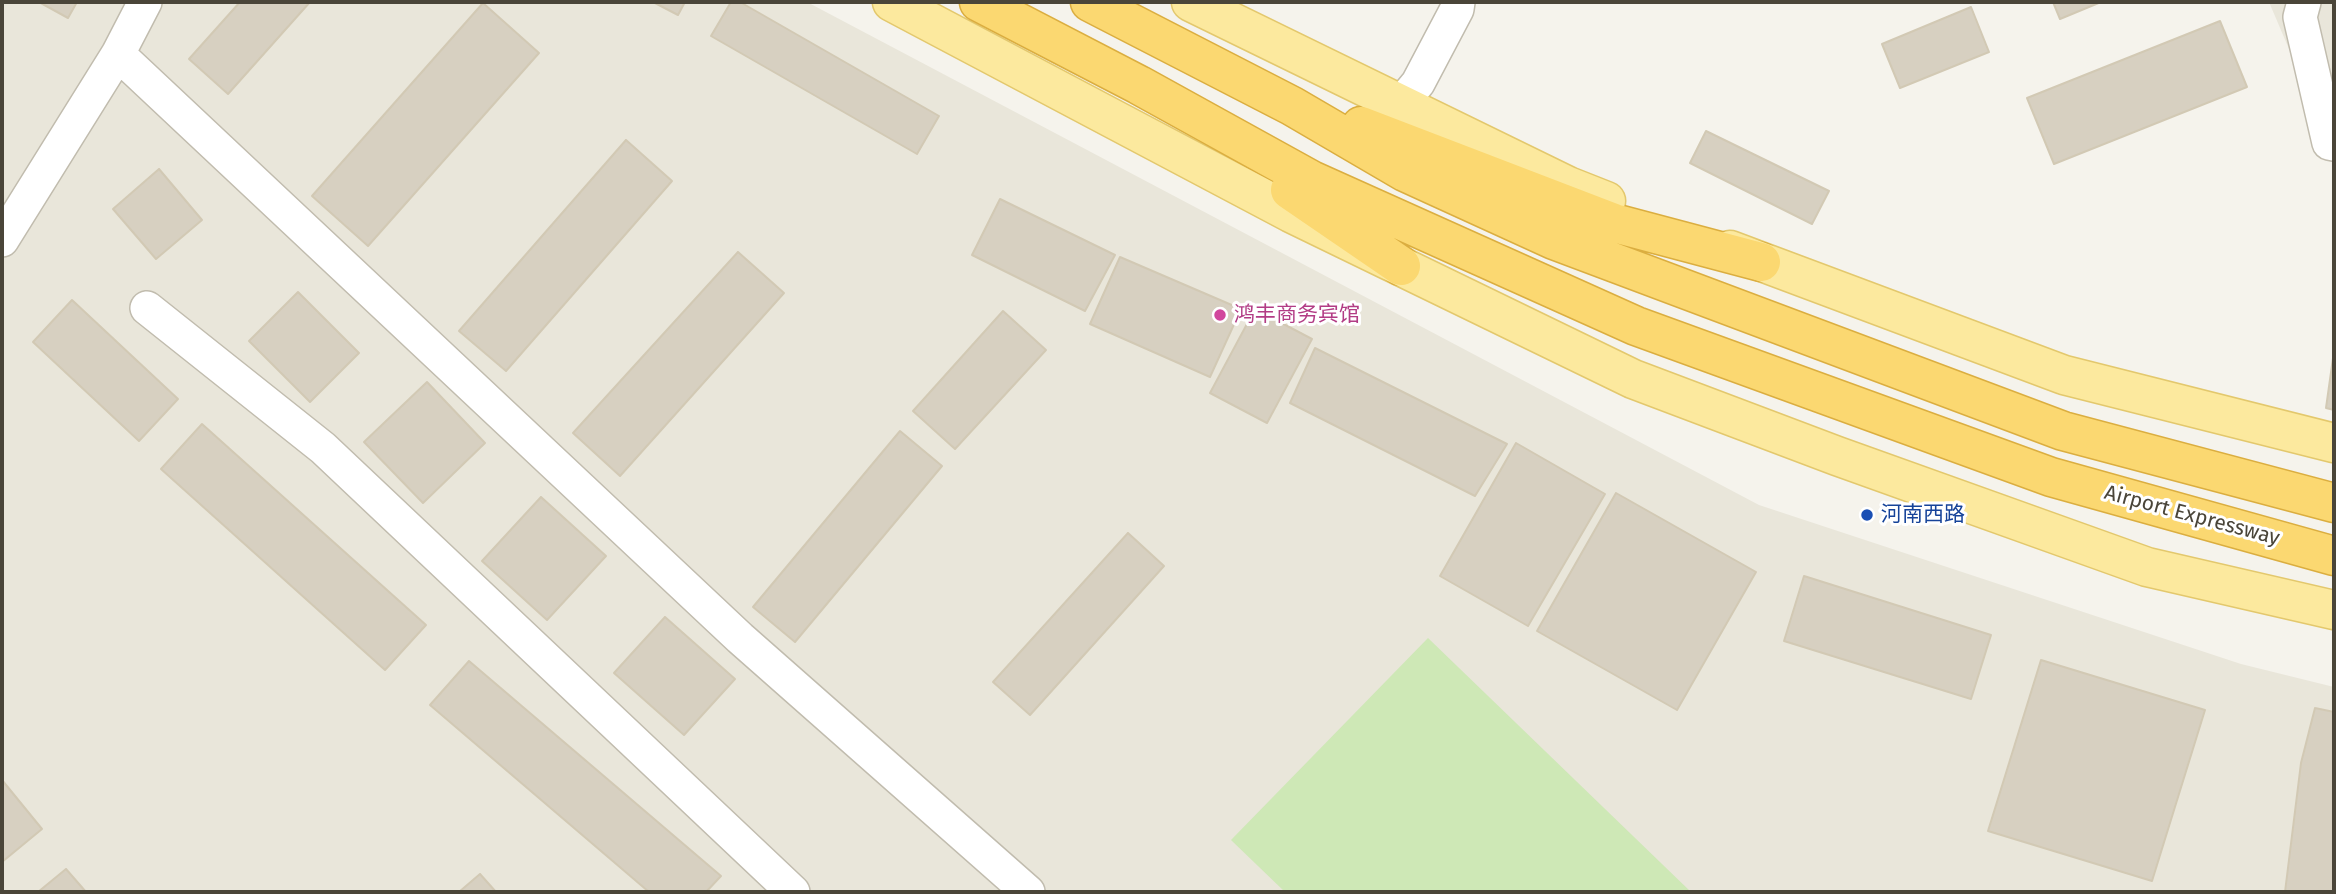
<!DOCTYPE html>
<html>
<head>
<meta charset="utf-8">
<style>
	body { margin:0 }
	#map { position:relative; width:2336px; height:894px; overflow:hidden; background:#f5f3ec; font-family:"Fira Sans",sans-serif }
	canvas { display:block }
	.frame { position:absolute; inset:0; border:4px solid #4a4539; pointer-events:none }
</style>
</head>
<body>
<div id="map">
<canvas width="2336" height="894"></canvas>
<div class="frame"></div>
</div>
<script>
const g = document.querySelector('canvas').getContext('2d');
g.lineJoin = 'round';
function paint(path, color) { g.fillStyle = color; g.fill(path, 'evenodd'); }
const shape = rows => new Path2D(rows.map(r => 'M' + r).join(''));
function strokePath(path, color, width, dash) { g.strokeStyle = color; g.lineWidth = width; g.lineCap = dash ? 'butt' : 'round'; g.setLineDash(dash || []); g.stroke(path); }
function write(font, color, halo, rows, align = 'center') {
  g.font = font + ' "Fira Sans","Noto Sans SC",sans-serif'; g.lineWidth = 6; g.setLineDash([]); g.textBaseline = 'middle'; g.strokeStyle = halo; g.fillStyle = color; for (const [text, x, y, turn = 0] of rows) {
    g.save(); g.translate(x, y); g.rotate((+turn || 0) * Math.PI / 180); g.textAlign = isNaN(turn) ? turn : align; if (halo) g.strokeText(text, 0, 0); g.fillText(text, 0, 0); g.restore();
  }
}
paint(shape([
	[2,2,807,2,1759,505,2241,664,2334,687,2334,892,2,892],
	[2269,2,2334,2,2334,144,2329,143]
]), '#e9e6da');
paint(shape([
	[1428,638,1691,892,1285,892,1231,840]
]), '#cee8b6');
const building = shape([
	[39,2,77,2,68,18,39,2],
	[240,2,310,2,228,94,189,59,240,2],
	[653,2,685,2,678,15,653,2],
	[731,2,740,2,939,116,917,154,711,36,731,2],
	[2053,2,2101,2,2060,19,2053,2],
	[483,3,539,53,368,246,312,196,483,3],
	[1971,7,1989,52,1900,88,1882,44,1971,7],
	[2220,21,2247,87,2054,164,2027,98,2220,21],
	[1706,131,1829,191,1812,224,1690,163,1706,131],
	[626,140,672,181,506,371,459,331,626,140],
	[159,169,202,220,156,259,113,209,159,169],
	[1000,199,1115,255,1085,311,972,255,1000,199],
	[738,252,784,293,620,476,573,433,738,252],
	[1120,257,1241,309,1210,377,1090,324,1120,257],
	[298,292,359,353,310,402,249,341,298,292],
	[72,300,178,399,139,441,33,342,72,300],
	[1255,309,1312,339,1267,423,1210,393,1255,309],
	[1003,311,1046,350,955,449,913,411,1003,311],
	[1315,348,1507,444,1475,496,1290,403,1315,348],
	[2334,351,2334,410,2326,408,2334,351],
	[427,382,485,443,423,503,364,442,427,382],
	[202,424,426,625,385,670,161,469,202,424],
	[900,431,942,466,795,642,753,607,900,431],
	[1516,443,1605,494,1528,626,1440,576,1516,443],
	[1616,493,1756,572,1677,710,1537,631,1616,493],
	[541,497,606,556,547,620,482,561,541,497],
	[1128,533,1164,566,1030,715,993,682,1128,533],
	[1804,576,1991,635,1971,699,1784,641,1804,576],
	[665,617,735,679,684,735,614,673,665,617],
	[2041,660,2205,710,2152,881,1988,831,2041,660],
	[469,661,721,876,706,892,649,892,430,705,469,661],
	[2315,708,2334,712,2334,892,2285,892,2301,763,2315,708],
	[2,780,42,829,2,862,2,780],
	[66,869,86,892,38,892,66,869],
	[480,874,496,892,459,892,480,874]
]);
paint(building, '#d7d0c1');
strokePath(building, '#d2c9b4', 2);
const minor = shape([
	[2304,2,2300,17,2329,143,2334,144],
	[118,54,740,638,1028,892],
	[1384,124,1418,83,1457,9,1458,2],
	[2,240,118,54,145,2],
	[147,308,323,448,793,892]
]);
const major = shape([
	[892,2,1291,213,1633,379,1837,456,2147,567,2334,610],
	[1191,2,1568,186,1606,201],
	[1730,250,2064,375,2334,443]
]);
const highway = shape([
	[979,2,1139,85,1311,180,1636,326,2051,477,2334,556],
	[1090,2,1292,106,1405,172,1554,240,2063,431,2334,503],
	[1361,126,1614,223,1761,262],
	[1290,190,1401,266]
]);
strokePath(minor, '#c1bcae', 36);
strokePath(major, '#e3c86d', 41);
strokePath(highway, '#dbae40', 41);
strokePath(minor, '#fff', 33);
strokePath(major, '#fce99e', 38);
strokePath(highway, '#fbd871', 38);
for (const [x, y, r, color] of [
	[1220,315,7,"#d1479c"],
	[1867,515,7,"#1a4fb4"]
]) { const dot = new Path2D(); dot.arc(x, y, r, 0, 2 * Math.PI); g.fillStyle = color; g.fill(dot); strokePath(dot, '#fff', 2.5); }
write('21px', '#b23c85', '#fff', [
	["鸿丰商务宾馆",1234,315]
], 'left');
write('21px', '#164399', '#fff', [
	["河南西路",1881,515]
], 'left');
write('21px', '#4a4539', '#fff', [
	["Airport Expressway",2192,516,15]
]);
</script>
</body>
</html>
